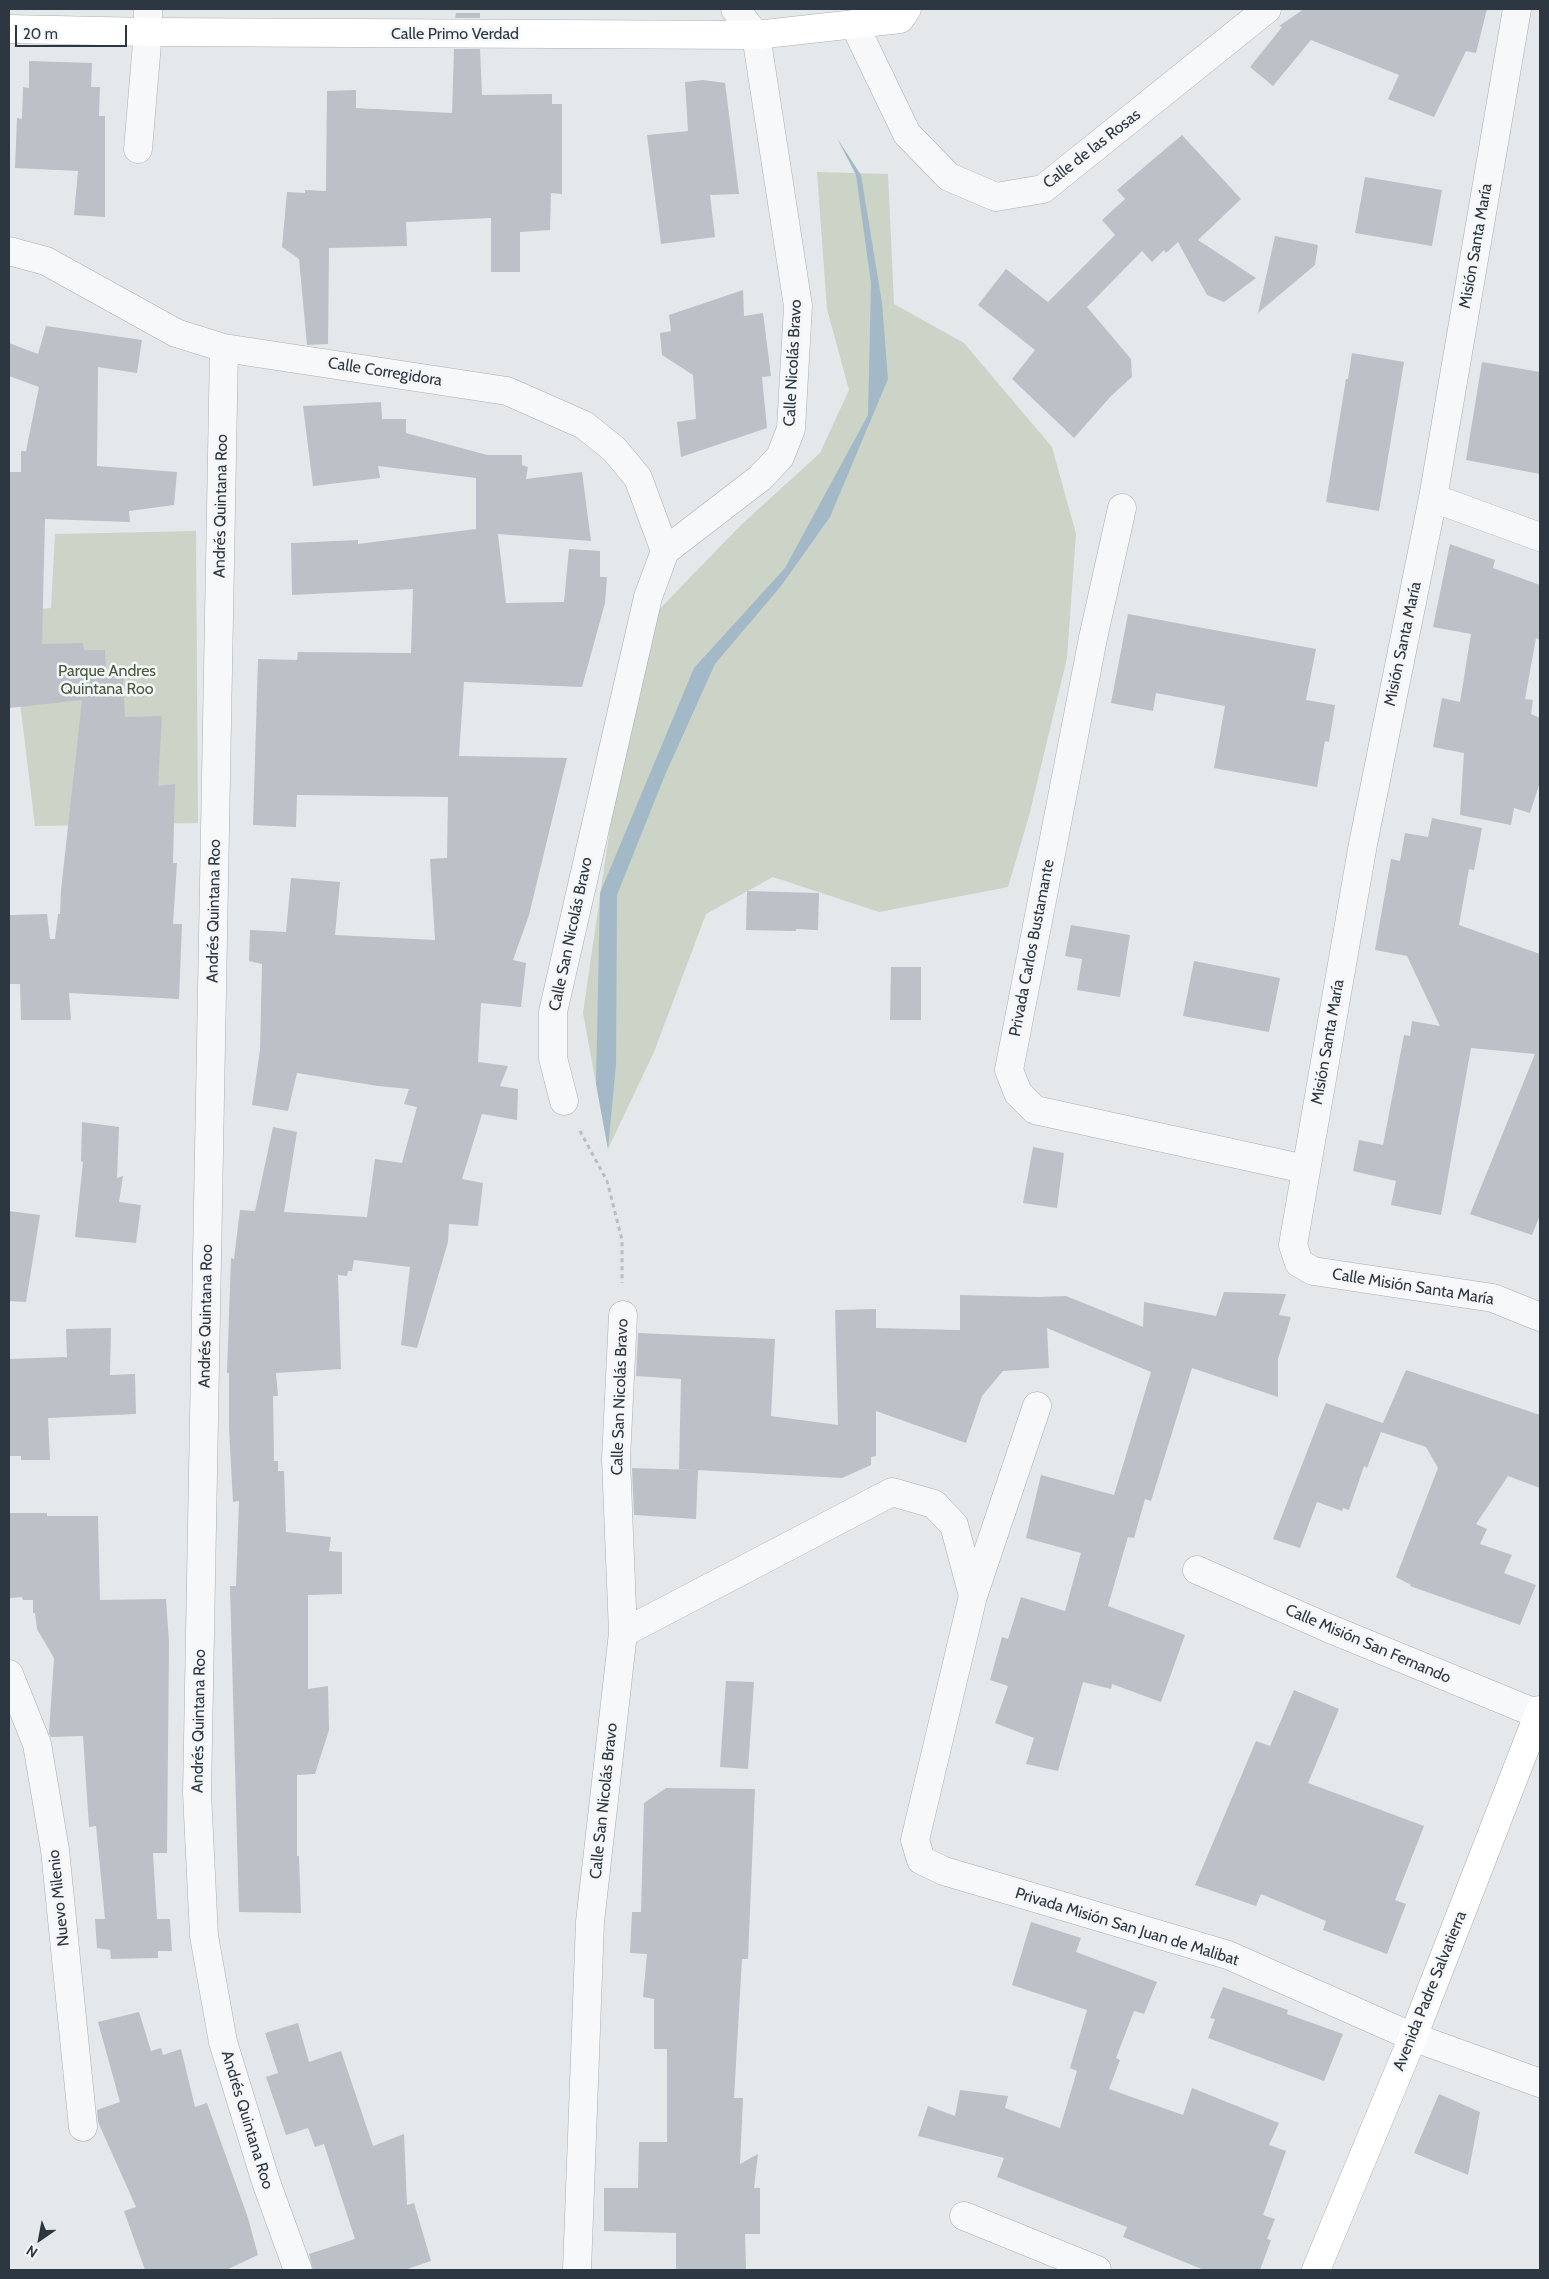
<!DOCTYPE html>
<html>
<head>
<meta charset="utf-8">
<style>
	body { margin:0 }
	#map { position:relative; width:1549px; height:2279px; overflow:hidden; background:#e4e8eb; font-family:Cabin,sans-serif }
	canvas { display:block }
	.frame { position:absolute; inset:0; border:10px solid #2d3742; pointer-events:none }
	.north { position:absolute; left:15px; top:2214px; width:50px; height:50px; -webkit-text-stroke:4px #f4f6f8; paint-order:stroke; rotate:213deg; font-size:14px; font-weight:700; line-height:20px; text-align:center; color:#2d3742 }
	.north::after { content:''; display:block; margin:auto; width:18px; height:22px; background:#2d3742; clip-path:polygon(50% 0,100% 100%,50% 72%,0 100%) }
	.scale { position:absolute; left:15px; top:25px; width:112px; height:22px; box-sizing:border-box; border:2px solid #2d3742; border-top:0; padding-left:6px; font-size:15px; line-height:18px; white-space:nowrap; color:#2d3742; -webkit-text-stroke:4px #f4f6f8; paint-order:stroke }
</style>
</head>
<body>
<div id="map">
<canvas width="1549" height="2279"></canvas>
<div class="frame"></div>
<div class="north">N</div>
<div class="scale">20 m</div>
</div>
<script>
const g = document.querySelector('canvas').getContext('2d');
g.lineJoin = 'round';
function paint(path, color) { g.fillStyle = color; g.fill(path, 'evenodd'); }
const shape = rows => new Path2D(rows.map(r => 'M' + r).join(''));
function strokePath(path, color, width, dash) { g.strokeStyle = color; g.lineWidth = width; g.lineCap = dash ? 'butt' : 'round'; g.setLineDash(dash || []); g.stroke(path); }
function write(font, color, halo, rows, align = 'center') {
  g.font = font + ' Cabin,sans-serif'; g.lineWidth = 5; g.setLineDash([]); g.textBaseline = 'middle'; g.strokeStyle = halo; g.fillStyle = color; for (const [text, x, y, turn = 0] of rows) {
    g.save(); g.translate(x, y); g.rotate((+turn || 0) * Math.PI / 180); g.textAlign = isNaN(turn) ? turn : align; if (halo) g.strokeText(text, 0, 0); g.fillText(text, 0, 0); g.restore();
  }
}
paint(shape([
	[817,172,888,174,894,304,964,343,1052,447,1076,534,1067,658,1029,816,1008,887,879,912,773,877,706,914,654,1052,608,1149,583,1013,611,820,647,622,741,525,820,453,849,390,827,309],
	[196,531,198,823,35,826,9,612,51,608,55,534]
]), '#cbd4c6');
paint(shape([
	[837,138,861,175,882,303,888,379,830,517,781,586,715,664,665,775,617,895,616,1064,608,1149,596,1084,600,893,694,668,785,568,868,415,871,283,856,175]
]), '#a3b9c7');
paint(shape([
	[1304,9,1487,9,1476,53,1466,51,1434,117,1388,99,1399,75,1311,40,1273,86,1250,67,1282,27,1279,26],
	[456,13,480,13,480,18,455,18],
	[454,49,480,49,482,95,552,94,552,104,562,104,562,194,551,193,550,230,520,232,520,272,491,272,491,218,406,222,407,246,329,248,328,344,307,345,299,259,282,247,287,192,305,193,305,190,326,191,327,91,356,90,356,108,452,113],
	[29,61,92,63,91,87,100,87,99,116,105,116,105,217,74,215,78,171,15,168,17,118,22,119,23,87,29,88],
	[703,80,725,83,739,194,710,195,715,237,661,244,647,135,688,131,685,82],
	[1182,135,1241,199,1198,240,1256,278,1224,302,1207,295,1178,242,1166,253,1164,250,1152,262,1142,251,1087,307,1131,359,1132,377,1111,396,1074,438,1012,379,1035,350,978,305,1006,269,1048,302,1115,235,1102,220,1125,199,1117,190],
	[1365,177,1442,190,1432,246,1355,233],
	[1275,236,1318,245,1315,265,1258,313],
	[743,290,744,316,763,313,771,376,762,377,767,428,681,457,677,422,696,419,693,375,662,355,660,333,671,331,669,315],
	[46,326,142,340,137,373,98,367,97,466,177,472,174,505,129,511,130,522,45,519,42,644,83,643,84,650,105,650,106,675,123,678,125,717,162,716,158,786,175,784,173,863,177,863,173,924,182,924,179,999,69,993,71,1020,21,1020,20,984,9,984,10,915,47,914,50,939,55,939,58,914,60,914,61,890,82,700,9,708,9,472,21,472,21,451,26,451,39,387,9,376,9,343,38,354],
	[1352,353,1404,362,1379,511,1326,502,1346,379,1348,379],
	[1482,362,1540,372,1540,474,1466,460],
	[381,402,382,419,406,419,406,433,487,455,522,455,522,465,528,467,526,479,582,472,591,541,498,534,506,603,564,602,569,549,600,551,600,577,607,577,605,603,582,687,464,682,459,756,567,758,529,915,513,960,526,963,521,1007,481,1003,478,1062,508,1066,500,1086,518,1089,517,1120,482,1114,462,1179,483,1183,478,1226,449,1224,448,1242,417,1348,401,1345,410,1267,354,1260,352,1271,348,1271,347,1276,338,1275,341,1369,276,1373,278,1396,273,1396,274,1461,278,1461,278,1471,284,1471,286,1532,331,1537,329,1551,342,1552,342,1594,308,1595,308,1689,328,1686,329,1730,315,1774,297,1775,297,1856,299,1856,301,1913,239,1912,230,1586,236,1586,239,1501,233,1502,229,1428,229,1373,227,1373,231,1258,234,1259,240,1210,255,1211,273,1127,297,1132,284,1212,367,1217,375,1159,402,1163,417,1107,404,1104,409,1089,378,1086,297,1073,288,1111,252,1105,260,1050,262,964,249,961,250,930,286,932,291,878,340,882,335,935,435,940,430,859,447,858,448,797,297,795,296,827,253,825,258,659,297,660,298,652,411,653,413,589,292,595,291,543,358,540,358,544,476,529,476,478,378,466,380,478,313,486,303,406],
	[1450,544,1495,560,1493,568,1540,585,1540,640,1536,638,1525,699,1533,700,1531,714,1540,718,1540,782,1530,813,1514,808,1511,825,1460,815,1464,753,1433,747,1442,698,1460,702,1471,634,1433,627],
	[1128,614,1316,649,1306,700,1335,705,1329,742,1325,741,1317,787,1214,768,1225,706,1156,693,1153,711,1111,703],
	[1432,818,1482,828,1474,870,1469,869,1459,925,1540,954,1540,1215,1532,1235,1470,1214,1535,1054,1471,1048,1441,1215,1391,1205,1396,1181,1353,1171,1359,1140,1383,1145,1404,1035,1410,1036,1412,1021,1440,1026,1407,956,1375,950,1391,859,1400,861,1405,833,1428,837],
	[747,891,819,893,818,930,796,929,796,931,746,930],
	[1071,925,1130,935,1120,997,1077,990,1082,959,1065,956],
	[1194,961,1280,978,1269,1032,1183,1016],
	[891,967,921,967,921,1020,890,1020],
	[82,1122,119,1127,117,1178,123,1176,119,1202,141,1205,136,1243,75,1237,83,1162,81,1161],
	[1033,1147,1064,1153,1057,1208,1023,1203],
	[9,1211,40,1215,26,1302,9,1301],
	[1224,1292,1286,1294,1279,1315,1291,1317,1278,1359,1278,1397,1192,1368,1151,1501,1145,1499,1134,1538,1128,1537,1108,1606,1185,1635,1161,1702,1112,1684,1111,1689,1083,1682,1058,1771,1026,1764,1034,1738,995,1723,1008,1686,990,1680,1002,1637,1008,1639,1021,1597,1065,1611,1081,1553,1026,1538,1041,1475,1114,1495,1151,1372,1047,1328,1049,1368,1003,1371,982,1396,966,1443,876,1411,876,1456,871,1457,871,1465,842,1478,679,1469,681,1379,636,1376,638,1333,775,1339,771,1416,838,1425,835,1310,876,1309,876,1328,960,1330,960,1295,1039,1297,1066,1296,1143,1327,1144,1302,1216,1316],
	[111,1328,110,1375,135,1374,136,1414,48,1418,50,1460,21,1460,21,1456,9,1456,9,1359,67,1357,66,1329],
	[1406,1370,1540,1415,1540,1488,1508,1476,1476,1524,1487,1529,1480,1544,1512,1555,1504,1573,1536,1585,1520,1625,1410,1586,1411,1585,1396,1577,1438,1468,1426,1447,1381,1432,1367,1468,1364,1466,1349,1510,1343,1508,1342,1511,1317,1502,1300,1548,1273,1539,1326,1403,1383,1423],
	[632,1468,698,1470,696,1519,634,1515],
	[9,1513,47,1513,47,1516,98,1516,100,1600,166,1599,169,1642,167,1853,153,1853,157,1919,170,1919,172,1951,158,1951,158,1958,111,1959,110,1950,97,1948,95,1919,105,1919,96,1826,89,1827,83,1736,51,1737,49,1733,54,1658,37,1629,35,1613,33,1613,33,1600,23,1600,22,1597,10,1598],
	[726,1681,754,1682,748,1769,720,1767],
	[1294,1690,1339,1709,1308,1783,1424,1826,1395,1900,1406,1904,1387,1954,1323,1930,1326,1921,1261,1894,1256,1906,1195,1885,1256,1741,1270,1746],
	[666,1788,755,1789,748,1959,742,1959,734,2098,743,2098,740,2164,758,2154,754,2188,760,2188,760,2234,745,2234,746,2270,676,2270,676,2233,604,2231,604,2188,638,2188,639,2142,667,2142,667,2049,654,2049,654,1999,643,1997,647,1954,630,1953,632,1912,641,1912,644,1803],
	[1031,1922,1081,1938,1076,1952,1157,1982,1144,2014,1134,2011,1116,2058,1120,2060,1109,2089,1183,2115,1192,2088,1279,2123,1269,2145,1286,2151,1263,2215,1275,2219,1267,2239,1271,2240,1260,2270,1204,2270,1123,2237,1127,2227,997,2177,1004,2158,918,2136,928,2106,955,2116,960,2090,1008,2096,1005,2108,1060,2128,1077,2071,1070,2068,1087,2010,1012,1985],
	[1223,1987,1288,2010,1287,2014,1343,2034,1324,2081,1208,2038,1215,2019,1210,2018],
	[139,2012,151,2051,161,2048,163,2055,181,2049,195,2107,207,2103,248,2218,258,2255,226,2270,145,2270,124,2211,136,2207,98,2122,97,2110,120,2102,98,2022],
	[298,2023,309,2062,341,2051,373,2146,404,2134,407,2205,414,2203,431,2261,404,2270,313,2270,309,2254,355,2239,324,2144,315,2147,308,2128,286,2135,266,2077,278,2073,265,2033],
	[1439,2094,1480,2112,1468,2175,1414,2153]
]), '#bcc1c7');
const street = shape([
	[1517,9,1433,498,1363,844,1293,1245,1299,1263,1313,1271,1493,1298,1540,1317],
	[854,24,907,134,949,177,996,197,1043,189,1267,9],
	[138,149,148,32,148,9],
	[9,251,46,261,176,333,224,348,507,391,584,425,614,449,638,478,665,551],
	[224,348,197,1793,204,1936,223,2042,266,2182,298,2270],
	[1433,498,1540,537],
	[1122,508,1093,638,1009,1070,1018,1093,1035,1110,1305,1169],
	[665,551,760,478,780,457,791,429,798,306,756,35,735,9],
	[564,1101,553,1058,553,1012,648,597,665,551],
	[1037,1406,973,1596,915,1840,921,1860,944,1871,1228,1955,1413,2037,1540,2083],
	[1197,1570,1328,1628,1540,1715],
	[623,1633,892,1492,934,1504,954,1525,973,1596],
	[9,1674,37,1744,55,1850,83,2127],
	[964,2216,1097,2270],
	[577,2270,590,1922,623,1633,616,1459,623,1315]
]);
const secondary = shape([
	[9,29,148,32,756,35,900,19,907,9],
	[1316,2270,1413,2037,1540,1710]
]);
strokePath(street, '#a9afb5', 29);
strokePath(secondary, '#a9afb5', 29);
strokePath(shape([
	[580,1131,607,1181,622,1240,622,1283]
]), '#babec2', 3, [4, 4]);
strokePath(street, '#f7f8f9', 28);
strokePath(secondary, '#fff', 28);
write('16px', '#2d3742', '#f4f6f8', [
	["Calle Primo Verdad",455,34],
	["Calle de las Rosas",1092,149,-38],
	["Misión Santa María",1476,246,-80],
	["Calle Nicolás Bravo",793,363,-87],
	["Calle Corregidora",385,372,9],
	["Andrés Quintana Roo",221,506,-89],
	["Misión Santa María",1403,644,-78],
	["Andrés Quintana Roo",214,911,-89],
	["Calle San Nicolás Bravo",571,934,-78],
	["Privada Carlos Bustamante",1032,948,-79],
	["Misión Santa María",1328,1042,-80],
	["Calle Misión Santa María",1413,1287,9],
	["Andrés Quintana Roo",206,1316,-89],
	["Calle San Nicolás Bravo",620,1397,-88],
	["Calle Misión San Fernando",1368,1644,23],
	["Andrés Quintana Roo",199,1721,-89],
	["Calle San Nicolás Bravo",604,1801,-84],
	["Nuevo Milenio",59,1898,-96],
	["Privada Misión San Juan de Malibat",1127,1927,17],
	["Avenida Padre Salvatierra",1430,1991,-68],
	["Andrés Quintana Roo",247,2120,73]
]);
write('16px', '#465c3c', '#f4f6f8', [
	["Parque Andres",107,671],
	["Quintana Roo",107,689]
]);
</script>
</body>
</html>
